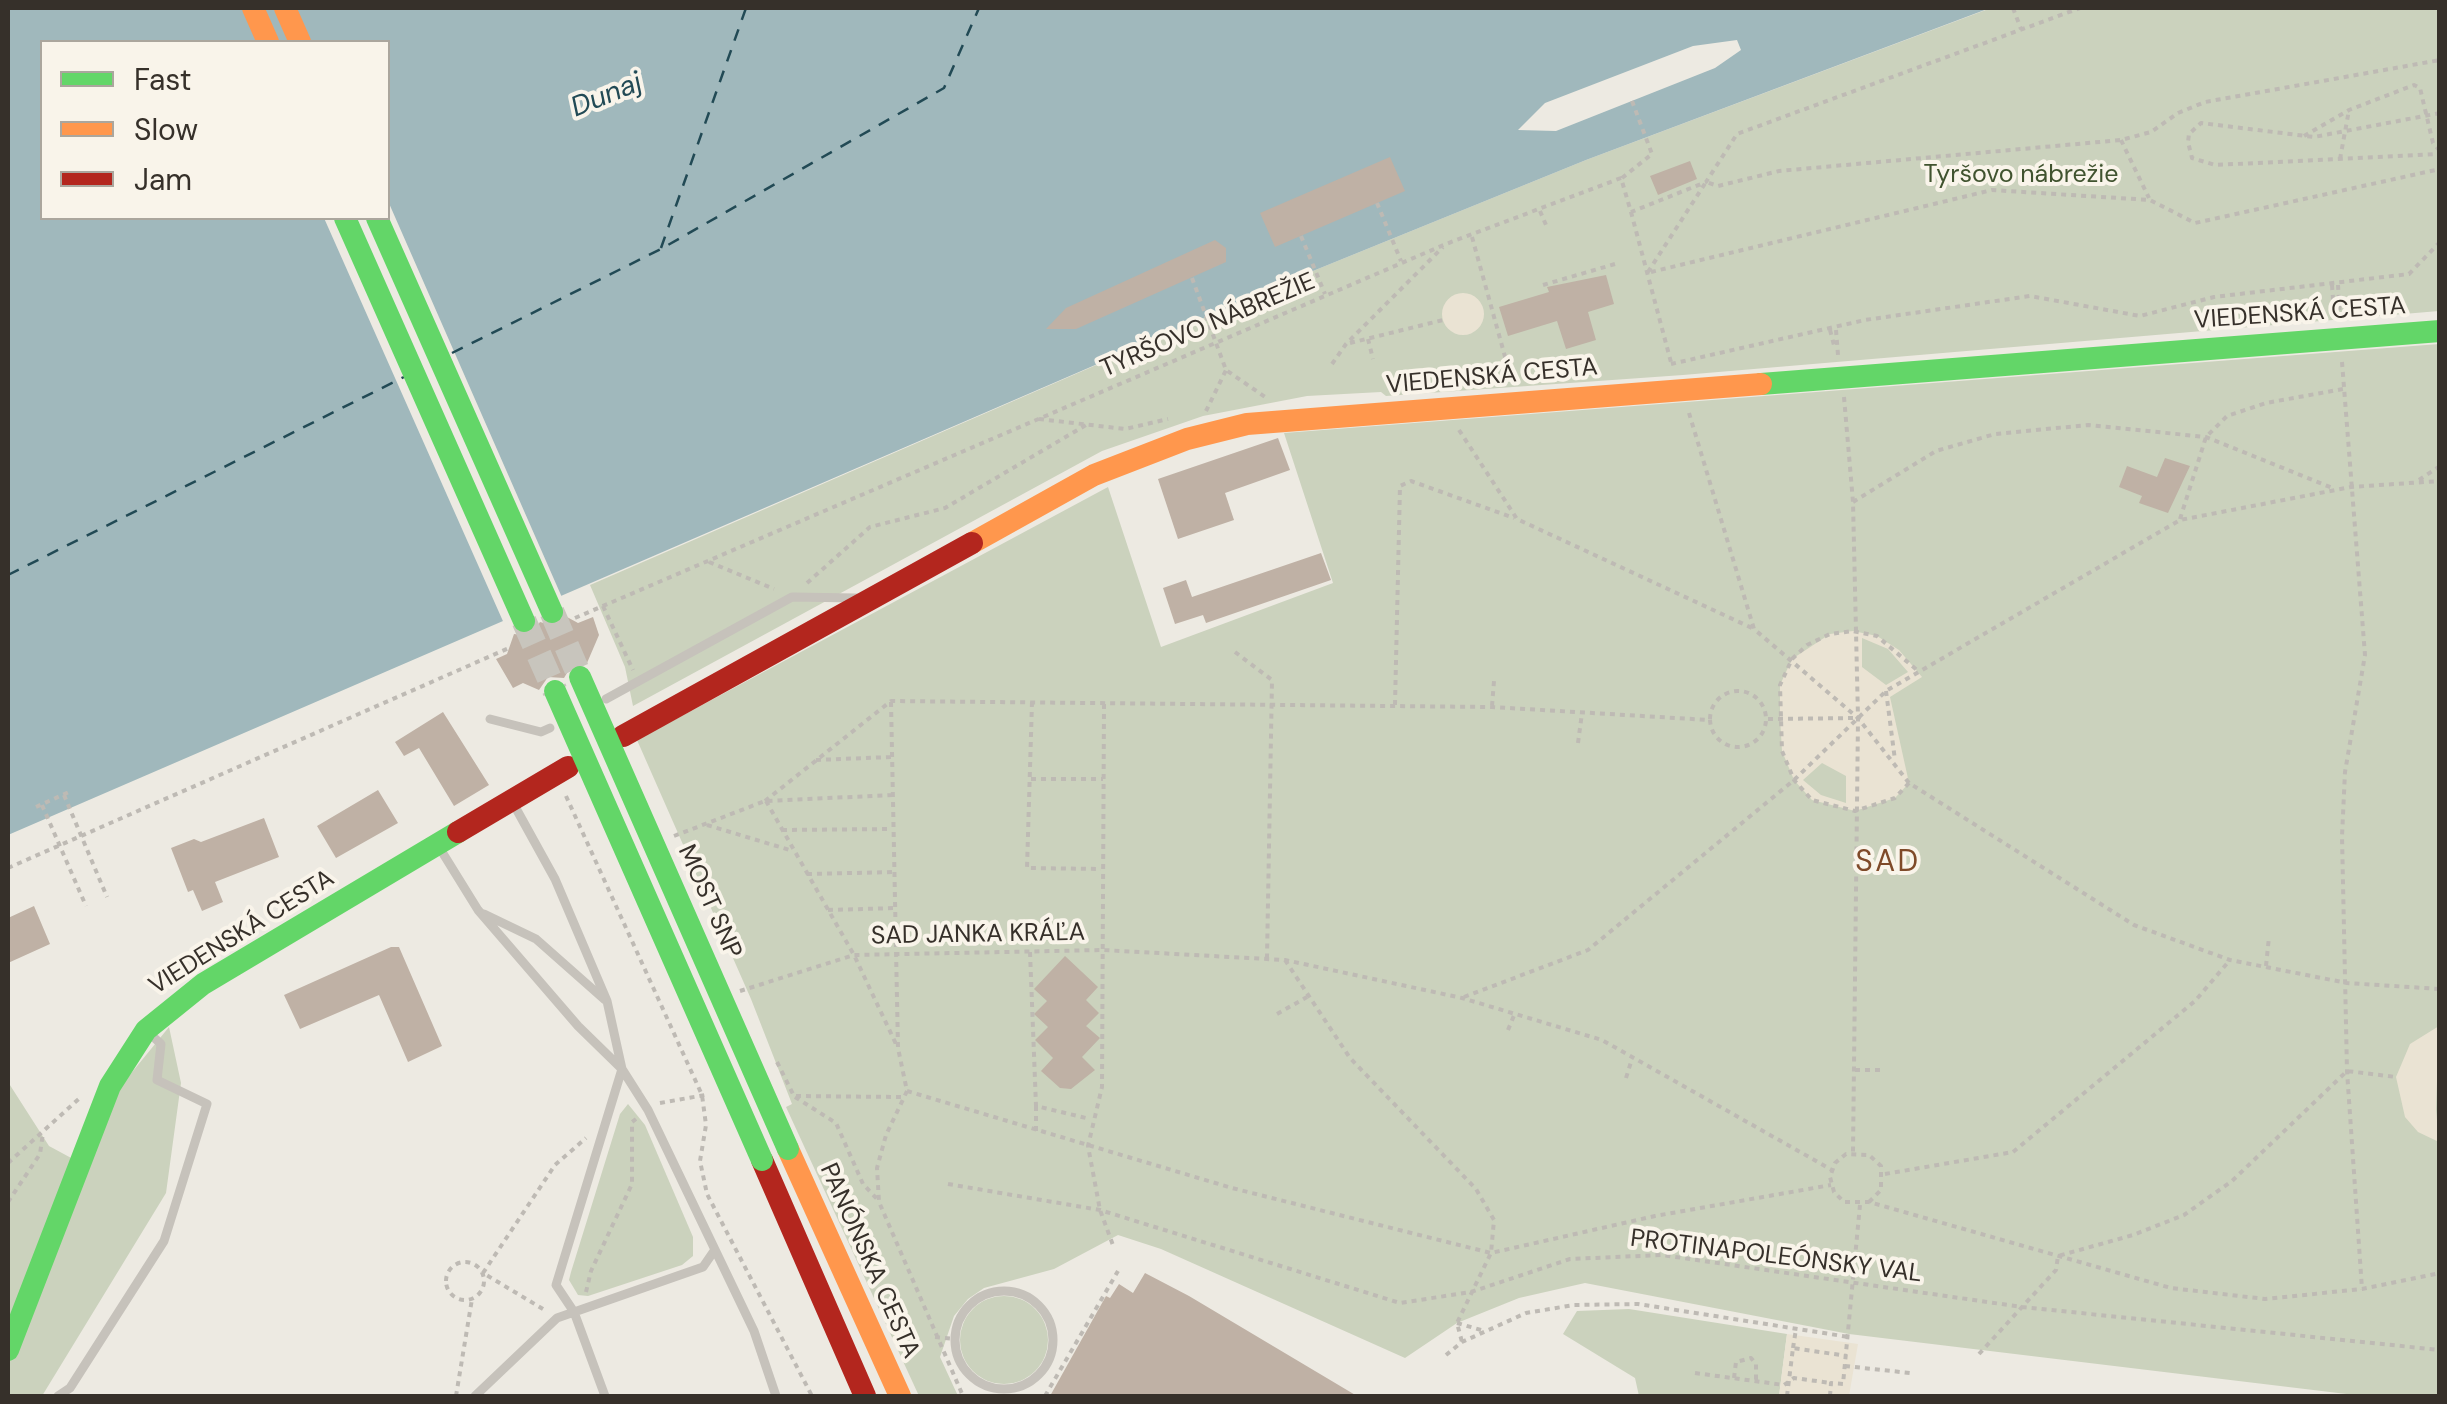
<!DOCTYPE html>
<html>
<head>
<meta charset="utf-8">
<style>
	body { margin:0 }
	#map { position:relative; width:2447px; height:1404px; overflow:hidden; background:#edeae2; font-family:"DM Sans",sans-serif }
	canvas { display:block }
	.frame { position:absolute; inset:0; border:10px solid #36302a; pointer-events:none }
	.legend { position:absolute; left:40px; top:40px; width:350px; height:180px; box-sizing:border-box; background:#f9f4ea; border:2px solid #aba69d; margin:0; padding:12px 18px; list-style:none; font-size:30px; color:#36302a }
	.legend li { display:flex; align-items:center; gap:20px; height:50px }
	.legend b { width:50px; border:2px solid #aba69d }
</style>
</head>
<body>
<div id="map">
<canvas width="2447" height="1404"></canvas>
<div class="frame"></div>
<ul class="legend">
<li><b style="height:12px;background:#63d668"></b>Fast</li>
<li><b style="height:12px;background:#ff974d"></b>Slow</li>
<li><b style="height:12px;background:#b3261e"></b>Jam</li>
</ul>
</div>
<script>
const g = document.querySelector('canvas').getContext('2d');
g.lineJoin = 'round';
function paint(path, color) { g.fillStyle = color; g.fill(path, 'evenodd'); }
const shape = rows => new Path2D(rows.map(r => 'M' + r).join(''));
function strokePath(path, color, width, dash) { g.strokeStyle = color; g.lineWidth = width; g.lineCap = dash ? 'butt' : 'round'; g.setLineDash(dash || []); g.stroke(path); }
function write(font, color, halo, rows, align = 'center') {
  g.font = font + ' "DM Sans",sans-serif'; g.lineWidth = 8; g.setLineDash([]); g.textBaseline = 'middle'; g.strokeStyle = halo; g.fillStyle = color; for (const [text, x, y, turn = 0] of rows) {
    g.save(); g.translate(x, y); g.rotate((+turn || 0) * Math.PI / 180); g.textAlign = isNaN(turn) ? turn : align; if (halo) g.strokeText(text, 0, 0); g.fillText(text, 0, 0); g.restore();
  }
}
paint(shape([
	[1991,8,2439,8,2439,311,1683,375,1386,396,1381,392,1307,396,1203,416,1102,451,633,706,625,667,590,585,1308,273,1586,160],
	[2439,344,2439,1396,2363,1396,1849,1334,1585,1283,1519,1298,1457,1323,1405,1358,1161,1249,1118,1235,1054,1269,984,1288,968,1299,954,1316,940,1357,958,1396,919,1396,786,1107,792,1104,751,999,637,740,1108,487,1161,647,1333,583,1284,433],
	[169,1027,181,1083,166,1193,42,1396,8,1396,8,1082,49,1146,86,1166,115,1093],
	[628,1104,645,1125,693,1237,693,1256,682,1265,588,1296,578,1295,569,1280,571,1272,620,1114],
	'960 1340a44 44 0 1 1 88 0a44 44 0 1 1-88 0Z',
	[1629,1309,1787,1334,1779,1396,1639,1396,1635,1378,1563,1334,1577,1311]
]), '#cbd2bd');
paint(shape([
	'1442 314a21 21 0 1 1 42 0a21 21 0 1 1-42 0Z',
	[1853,631,1877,636,1899,650,1922,677,1890,697,1909,783,1895,798,1855,811,1812,800,1794,780,1782,751,1780,718,1780,685,1792,659,1830,634],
	[1862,638,1888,649,1908,672,1886,685,1862,667],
	[1822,763,1846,776,1846,803,1821,795,1803,780],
	[2439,1026,2436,1109,2439,1142,2418,1132,2405,1117,2396,1077,2410,1044],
	[1787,1334,1858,1344,1849,1396,1779,1396]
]), '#eae3d3');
paint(shape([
	[8,8,1990,8,1586,160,1308,273,8,835],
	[42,42,388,42,388,218,42,218]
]), '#a0b8bc');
paint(shape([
	[1737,40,1741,50,1715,68,1556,131,1518,130,1545,103,1693,46],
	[388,201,564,602,506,628,324,218,388,218]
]), '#edeae2');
strokePath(shape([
	[661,248,746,8],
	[452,353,661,249,944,88,979,8],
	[8,575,404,377]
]), '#224a55', 2.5, [12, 10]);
paint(shape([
	[1390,157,1405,191,1275,247,1260,213],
	[1690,161,1697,179,1658,195,1650,176],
	[1215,240,1226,248,1226,262,1076,329,1046,329,1066,308],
	[1606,275,1614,304,1588,312,1596,340,1566,349,1557,321,1508,336,1499,307,1549,292,1547,287],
	[1278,438,1290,470,1225,493,1234,520,1178,539,1158,479],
	[2165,458,2190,466,2168,513,2139,503,2142,496,2119,487,2127,466,2157,477],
	[1321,553,1331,580,1206,623,1203,615,1175,624,1163,588,1186,580,1192,597],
	[567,617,578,623,593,617,599,635,587,663,573,663,564,678,548,677,539,690,523,683,513,688,496,659,507,654,514,634,530,636,540,622,558,627],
	[443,712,489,785,454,806,419,748,404,756,395,742],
	[378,790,398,823,336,858,317,826],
	[264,818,279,857,215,882,223,902,202,911,193,890,188,892,171,848,194,839,201,842],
	[34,906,50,944,8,963,8,918],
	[391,947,399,947,442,1046,408,1062,379,995,300,1029,284,995],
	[1065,956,1098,987,1086,1000,1099,1013,1086,1026,1100,1038,1082,1057,1095,1070,1071,1089,1060,1088,1041,1071,1053,1058,1035,1040,1048,1027,1034,1014,1047,1001,1034,989],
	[1145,1273,1189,1296,1357,1396,1050,1396,1106,1296,1110,1298,1119,1284,1133,1293]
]), '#bfb1a5');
strokePath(shape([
	[552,612,580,677],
	[524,621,555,691]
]), '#c8c5bd', 25, [25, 12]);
strokePath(shape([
	[2013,8,2021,29],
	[2440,113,2314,137,2201,123,2189,134,2188,142,2192,158,2215,165,2440,154],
	[2304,136,2349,110,2414,85,2420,88,2433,143,2440,151],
	[2121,140,2149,198],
	[2340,159,2349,110],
	[1622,178,1652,154,1632,101],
	[1377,203,1401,261],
	[1540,211,1546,225],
	[1631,212,1672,366],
	[1301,236,1325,294],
	[1472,237,1512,382],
	[1648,272,1706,182,1718,186,1779,171,2121,140,2151,132,2178,113,2205,102,2440,60],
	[1651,272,1992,190,2150,200,2195,223,2440,169],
	[1192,278,1226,370,1268,399],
	[1543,285,1615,264],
	[2332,285,2334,313,2340,318],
	[2338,285,2340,318],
	[1830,330,1835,349],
	[1836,330,1838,355],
	[1368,339,1373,359],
	[1350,343,1443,320],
	[2342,362,2365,655,2345,772,2342,836,2347,1071,2362,1289],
	[1332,364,1346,344,1443,247],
	[1671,364,1865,320,2030,296,2140,316,2214,297,2409,274,2440,242],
	[1844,397,1853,502,1858,718,1853,1152],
	[1206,411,1226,370],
	[1689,413,1754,629,1858,718,1909,783,2134,925,2230,960,2347,983,2440,989],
	[1039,419,1125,429,1168,419],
	[1459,430,1517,519,1752,628],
	[2419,480,2440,466],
	[1853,502,1936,451,1995,434,2088,425,2206,437,2335,489],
	[2180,519,2206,437,2227,416,2266,403,2343,389],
	[709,562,774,589],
	[807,583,870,527,945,508,1086,425],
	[603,606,633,670],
	[575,618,1446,244,1621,178,1631,212,1706,182,1737,134,2080,8],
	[1235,652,1272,680,1267,958],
	'1710 719a28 28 0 1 1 56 0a28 28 0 1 1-56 0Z',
	[1886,691,1895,760],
	[891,702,898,1048,907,1091,886,1135,877,1168,879,1202,963,1396],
	[1032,702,1027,868,1101,869],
	[1104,704,1102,1087,1088,1146,1100,1210,1114,1248],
	[1395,705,1400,486,1411,481,1514,518],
	[1492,706,1494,681],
	[1768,719,1858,718],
	[1578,743,1582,713],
	[816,760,891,757],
	[1031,779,1103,779],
	[1909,783,1895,798,1855,811,1812,800,1794,780,1782,751,1780,685,1792,659,1807,645,1830,634,1853,631,1877,636,1918,671],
	[64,795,107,897],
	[566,796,702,1095,706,1125,700,1161,707,1194,812,1396],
	[765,801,891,701,1492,707,1709,720],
	[766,801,854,955,896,1044],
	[42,805,86,906],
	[36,807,69,792],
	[707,825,793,851],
	[782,830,892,829],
	[674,836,765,801,893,795],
	[8,868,509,648],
	[807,874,896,872],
	[828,910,897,908],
	[1030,952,1036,1106,1090,1119],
	[1285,960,1350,1058,1476,1189,1494,1220,1491,1253,1457,1323,1462,1342],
	[2266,966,2269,937],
	[740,991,854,955,1103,950,1285,960,1462,998,1602,1040,1832,1170],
	[1464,997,1588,950,1794,780,1886,691,2180,520,2351,487,2440,481],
	[1277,1014,1307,997],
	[1508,1030,1515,1013],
	[777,1062,794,1096,901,1097],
	[1855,1070,1881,1070],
	[1626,1078,1632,1059],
	[907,1091,1232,1188,1491,1253,1655,1216,1831,1185],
	[795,1097,836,1123,863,1184,877,1199],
	[660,1103,705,1095],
	[1036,1106,1036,1132],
	[8,1163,82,1096],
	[1885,1174,2013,1152,2195,1001,2230,960],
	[948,1184,1100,1210,1400,1303,1471,1292,1570,1259,1662,1255,2022,1307,2440,1350],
	[8,1202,40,1154,43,1133],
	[1869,1202,1881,1190,1881,1166,1869,1155,1846,1154,1835,1163,1830,1177,1834,1192,1844,1202,1869,1202,2171,1288,2265,1299,2362,1289,2440,1273],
	'446 1281a19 19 0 1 1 38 0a19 19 0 1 1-38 0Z',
	[586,1292,591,1271,632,1184,632,1122,636,1119],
	[543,1309,483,1273,555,1165,586,1138],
	[1457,1323,1481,1330],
	[935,1337,955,1339],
	[1793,1348,1796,1329],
	[1979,1354,2056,1270,2058,1256,2133,1235,2184,1215,2232,1181,2347,1071,2396,1077],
	[1446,1355,1462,1342,1526,1313,1574,1305,1638,1304,1849,1337],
	[1845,1366,1910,1373],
	[1695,1373,1784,1385,1794,1378,1831,1383],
	[1734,1378,1736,1362,1751,1358,1756,1364,1756,1381],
	[456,1396,472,1299],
	[1045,1396,1118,1271],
	[1787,1396,1793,1348,1847,1356],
	[1830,1396,1831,1383,1843,1384,1860,1205]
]), '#bebab4', 4, [5, 5]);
strokePath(shape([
	[606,699,792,597,856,598],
	[490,719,541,732,550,728],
	[513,803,555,879,607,1001,622,1069,556,1285,574,1312,605,1396],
	[439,847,478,910,578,1026,622,1069,648,1110,754,1331,776,1396],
	[484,914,536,939,605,1000],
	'955 1340a49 49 0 1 1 98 0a49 49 0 1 1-98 0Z',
	[58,1396,70,1388,164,1241,207,1104,157,1080,161,1044,148,1032],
	[475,1396,557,1318,703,1267,714,1251]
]), '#c6c2bb', 9);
strokePath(shape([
	[345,218,524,621],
	[377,218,552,612],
	[1761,384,2440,331],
	[8,1350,110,1086,146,1030,203,984,458,832]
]), '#63d668', 22);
strokePath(shape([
	[253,8,268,42],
	[285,8,300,42],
	[972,543,1094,475,1187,439,1247,424,1761,384],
	[788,1149,900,1396]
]), '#ff974d', 22);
strokePath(shape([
	[623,736,972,543],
	[458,832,568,767],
	[762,1160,865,1396]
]), '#b3261e', 22);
strokePath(shape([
	[580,677,788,1149],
	[555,691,762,1160]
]), '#63d668', 22);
write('25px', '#40532f', '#f9f4ea', [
	["Tyršovo nábrežie",2021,175]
]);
write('25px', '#36302a', '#f9f4ea', [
	["VIEDENSKÁ CESTA",2300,314,-4],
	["TYRŠOVO NÁBREŽIE",1208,326,-23],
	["VIEDENSKÁ CESTA",1492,377,-5],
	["MOST SNP",709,902,66],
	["VIEDENSKÁ CESTA",242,933,-32],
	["SAD JANKA KRÁĽA",978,935,-1],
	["PROTINAPOLEÓNSKY VAL",1776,1257,7],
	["PANÓNSKA CESTA",869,1261,66]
]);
write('italic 28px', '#224a55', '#f9f4ea', [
	["Dunaj",607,96,-22]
]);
g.letterSpacing = '2.5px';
write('30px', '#7f4a29', '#f9f4ea', [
	["SAD",1888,863]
]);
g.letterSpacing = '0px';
</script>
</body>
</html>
